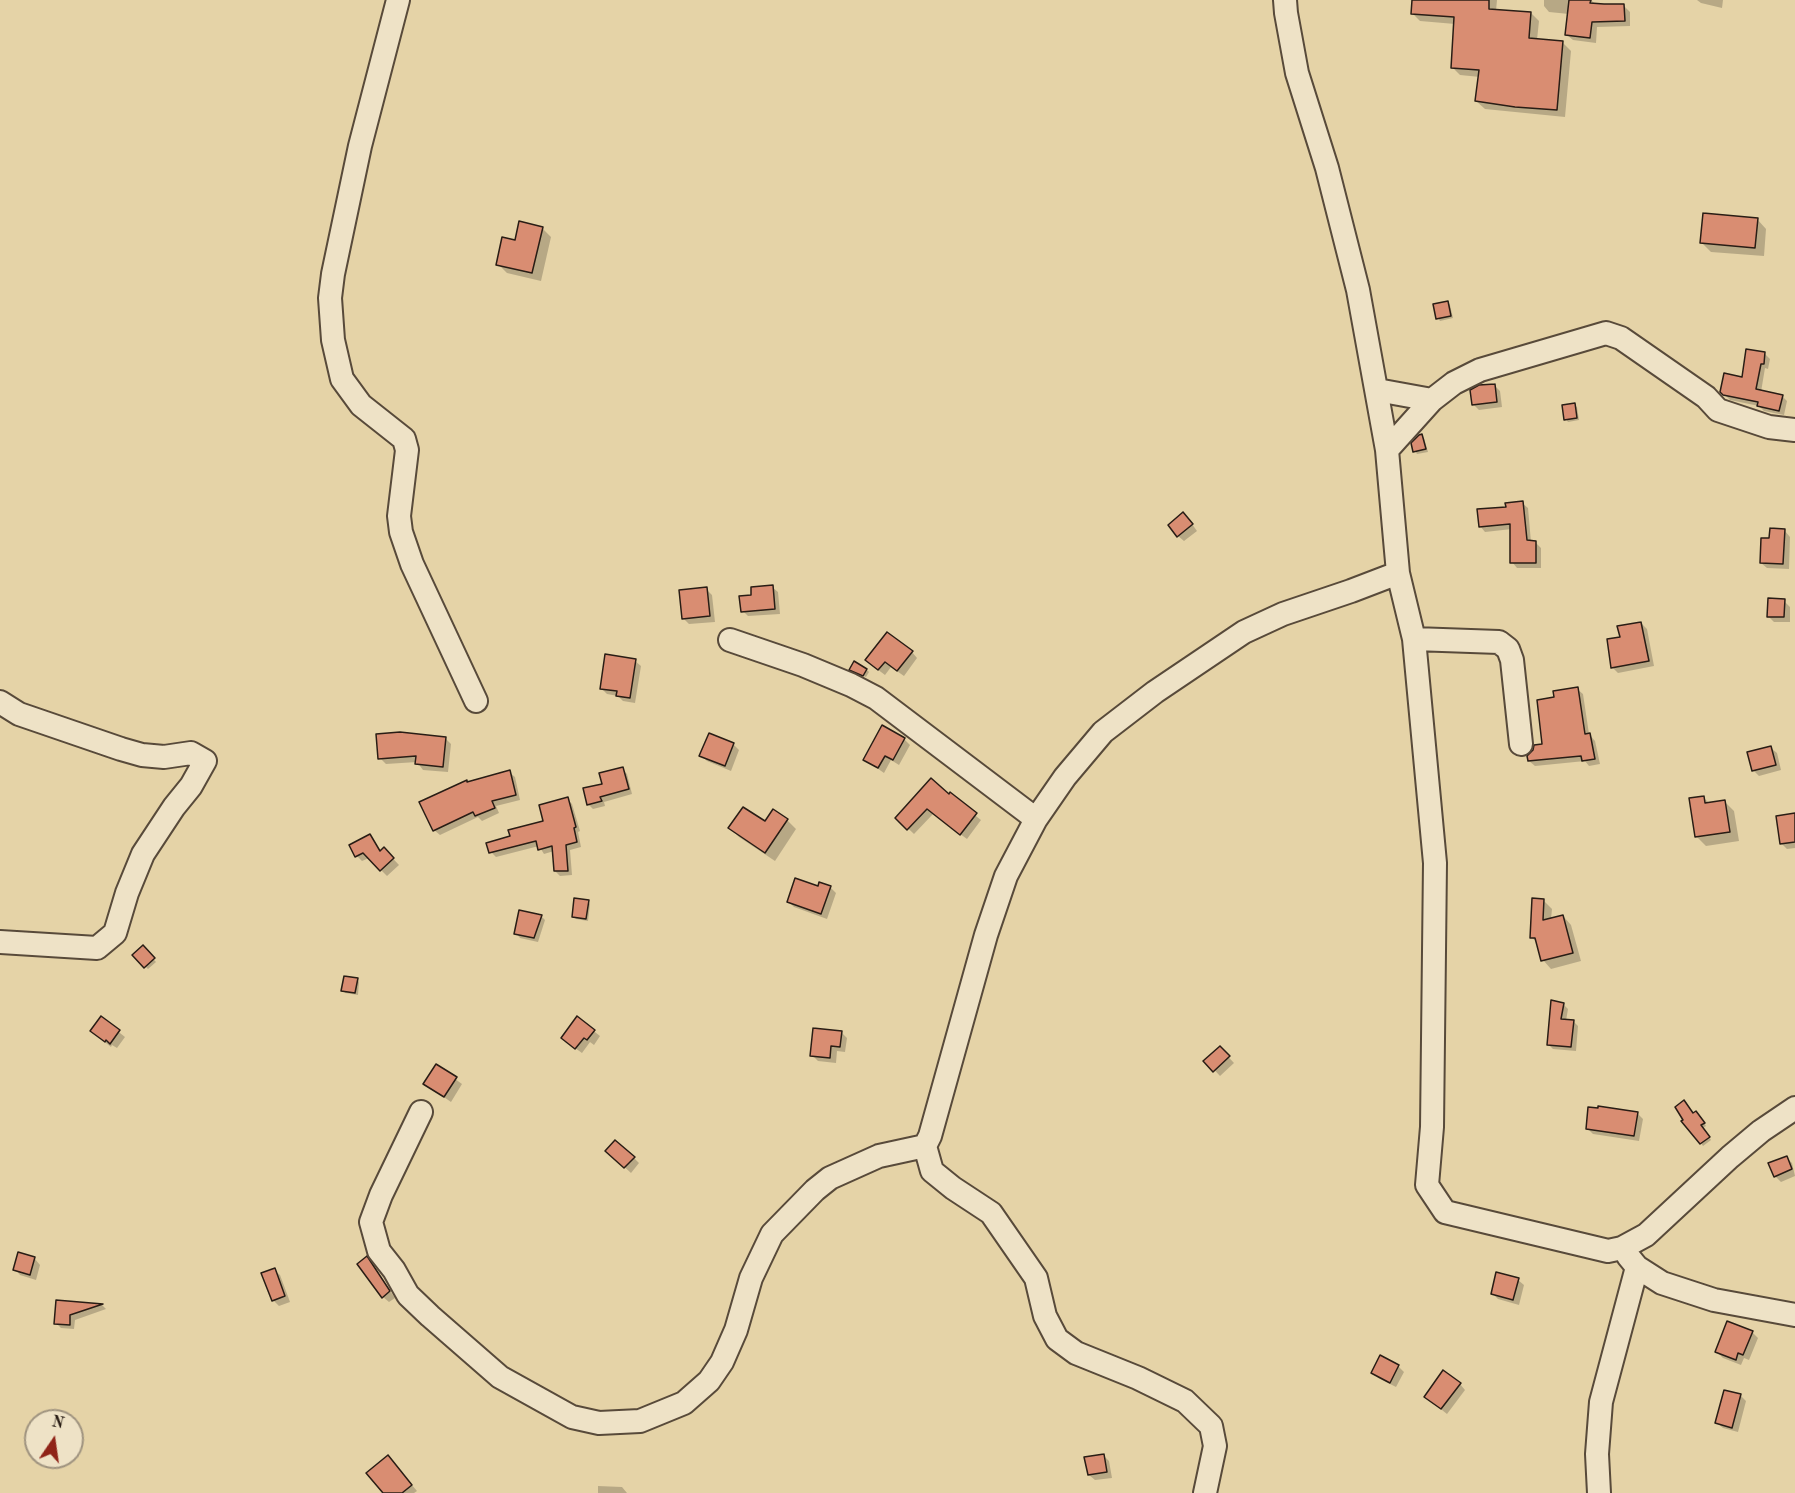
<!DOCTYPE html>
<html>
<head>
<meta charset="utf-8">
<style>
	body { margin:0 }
	#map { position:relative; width:1795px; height:1493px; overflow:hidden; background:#e5d3a7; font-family:"Old Standard TT",serif }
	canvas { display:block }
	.north { position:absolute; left:24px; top:1409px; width:60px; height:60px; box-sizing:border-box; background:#eee2c6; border:2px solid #9f937f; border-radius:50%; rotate:13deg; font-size:16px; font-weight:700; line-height:24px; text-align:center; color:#291d15 }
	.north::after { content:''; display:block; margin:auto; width:21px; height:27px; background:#8f2418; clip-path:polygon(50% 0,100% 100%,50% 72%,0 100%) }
</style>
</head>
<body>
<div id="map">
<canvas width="1795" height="1493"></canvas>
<div class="north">N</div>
</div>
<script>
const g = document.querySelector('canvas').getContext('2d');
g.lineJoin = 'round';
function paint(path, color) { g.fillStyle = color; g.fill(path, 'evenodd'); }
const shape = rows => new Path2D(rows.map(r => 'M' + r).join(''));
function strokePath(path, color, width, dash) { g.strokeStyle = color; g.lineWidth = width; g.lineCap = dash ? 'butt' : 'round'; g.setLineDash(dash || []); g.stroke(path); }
paint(shape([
	[1413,0,1497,0,1496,11,1531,13,1539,21,1537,40,1563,43,1571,51,1565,117,1485,109,1476,101,1480,77,1460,75,1452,67,1455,24,1420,21,1412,13],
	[1544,0,1591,0,1596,5,1624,6,1630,12,1630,26,1597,27,1596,43,1573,40,1567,35,1569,14,1549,12,1544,6],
	[1697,0,1723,0,1722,8,1701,3],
	[1757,219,1766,229,1764,256,1711,252,1702,243],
	[542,228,551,237,541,281,507,273,498,264,516,242],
	[1448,302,1450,305,1453,318,1440,321,1438,318],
	[1765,354,1770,359,1768,369,1765,368,1761,392,1782,396,1787,401,1784,415,1764,411,1759,406,1730,400,1722,392,1743,379],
	[1494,385,1500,391,1502,407,1479,410,1473,404],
	[1574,405,1577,407,1579,420,1568,422,1566,419],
	[1422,436,1424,438,1428,452,1417,454,1415,451],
	[1522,503,1528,508,1531,542,1535,542,1541,548,1541,568,1517,568,1512,562,1512,529,1485,532,1480,526,1507,508],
	[1189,520,1197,531,1184,541,1178,536],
	[1785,531,1790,537,1789,569,1767,568,1761,563,1771,539],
	[772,587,778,592,780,614,748,616,743,611,753,596],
	[706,589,712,595,715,622,689,624,684,619],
	[1784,601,1790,607,1790,622,1774,622,1768,616],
	[1641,623,1647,629,1654,666,1618,673,1612,667,1621,639],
	[912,652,917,658,904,676,891,667,885,675,873,666],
	[635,661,641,666,635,703,623,701,618,696,607,694,601,688],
	[867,670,869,672,866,677,853,672],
	[1577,689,1583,694,1589,734,1595,741,1600,764,1589,766,1585,761,1535,766,1529,761,1544,745,1556,699],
	[445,738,451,744,448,772,423,770,417,762,386,764,380,758],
	[904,739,910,745,899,765,891,760,884,773,864,759],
	[733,744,739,750,731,771,707,761,701,755],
	[1771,748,1777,753,1781,770,1759,776,1753,770],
	[622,769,627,774,632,794,604,802,605,806,593,809,588,804,604,785],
	[509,772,515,777,520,800,496,806,499,813,482,821,478,817,440,835,434,830,468,784],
	[931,781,981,820,967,839,933,814,914,834,897,818],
	[1704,798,1710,804,1725,802,1734,811,1739,841,1706,846,1697,837],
	[567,799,572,804,580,831,578,832,581,847,570,850,572,875,560,876,555,871,554,851,544,854,539,846,496,857,491,852,511,837,545,822],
	[1795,815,1795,848,1787,849,1781,843],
	[787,820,796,829,775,861,739,837,730,828],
	[369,836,381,852,384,849,399,865,387,876,369,858,362,861,357,856],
	[830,887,836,893,827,919,794,907,788,901,819,888],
	[1544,901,1552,909,1551,919,1563,916,1571,925,1581,961,1551,969,1543,960,1539,944,1531,937],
	[588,902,590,904,588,921,576,919,573,916],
	[541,916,545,920,538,942,520,938,516,933],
	[142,947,156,962,148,969,134,955],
	[357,979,359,982,358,995,345,993,343,990],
	[1563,1004,1568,1009,1566,1021,1573,1021,1578,1026,1576,1051,1553,1049,1548,1044],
	[101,1018,125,1037,117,1048,112,1045,111,1047,97,1036],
	[577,1018,600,1036,594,1045,590,1042,582,1053,568,1043],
	[841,1032,847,1038,845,1052,837,1051,836,1063,818,1061,812,1055],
	[1220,1048,1234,1063,1220,1076,1206,1061],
	[437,1066,462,1084,451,1102,425,1084],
	[1638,1114,1643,1119,1639,1141,1593,1134,1587,1128],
	[1693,1115,1699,1115,1706,1126,1703,1128,1711,1140,1703,1146,1685,1120],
	[607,1151,634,1158,639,1163,631,1173],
	[1786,1157,1792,1163,1795,1176,1781,1182,1775,1176],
	[19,1254,35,1259,40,1265,36,1280,20,1275,15,1269],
	[367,1258,395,1298,389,1302,383,1297],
	[274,1270,280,1275,290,1302,279,1306,273,1300],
	[1518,1280,1524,1285,1519,1305,1498,1299,1492,1293],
	[58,1301,102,1305,106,1309,75,1320,74,1329,61,1328,56,1323],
	[1752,1332,1758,1338,1749,1360,1744,1358,1741,1365,1723,1358,1717,1352],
	[1398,1366,1404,1372,1396,1387,1378,1378,1373,1372],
	[1460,1384,1465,1390,1447,1414,1432,1402],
	[1740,1395,1746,1401,1738,1432,1723,1428,1717,1423],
	[1103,1455,1109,1461,1112,1478,1095,1480,1089,1475],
	[393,1463,417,1491,414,1493,385,1493],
	[598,1486,622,1487,627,1493,598,1493]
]), '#0003');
const building = shape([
	[1412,0,1489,0,1489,9,1531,12,1529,38,1563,41,1557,110,1515,107,1475,101,1479,70,1451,68,1454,17,1411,14,1412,0],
	[1569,0,1591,0,1590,3,1604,4,1624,4,1625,21,1592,22,1590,38,1565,35,1569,0],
	[1703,213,1758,218,1755,248,1700,243,1703,213],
	[519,221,543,227,532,273,496,265,502,237,515,240,519,221],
	[1448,301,1451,316,1436,319,1433,304,1448,301],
	[1746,349,1765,352,1764,364,1761,364,1756,389,1783,395,1779,411,1757,406,1758,402,1723,395,1720,392,1724,373,1742,377,1746,349],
	[1495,384,1497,402,1472,405,1470,390,1479,385,1495,384],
	[1575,403,1577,418,1564,420,1562,405,1575,403],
	[1422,434,1426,449,1413,452,1411,443,1419,435,1422,434],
	[1523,501,1527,540,1536,541,1536,563,1510,563,1510,524,1479,527,1477,509,1506,507,1505,503,1523,501],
	[1183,512,1193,524,1177,537,1168,525,1183,512],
	[1770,528,1785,529,1783,564,1760,563,1761,538,1769,538,1770,528],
	[773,585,775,609,741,612,739,596,751,595,751,587,773,585],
	[707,587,710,616,682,619,679,590,707,587],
	[1768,598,1785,599,1784,617,1767,617,1768,598],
	[1641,622,1649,661,1611,668,1607,639,1620,637,1617,626,1641,622],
	[887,632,913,651,897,671,885,662,878,670,865,660,887,632],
	[605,654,636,659,630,698,616,696,617,691,600,689,605,654],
	[854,661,867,669,863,676,849,670,854,661],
	[1578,687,1585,734,1590,733,1595,759,1582,761,1581,756,1528,761,1527,756,1533,750,1534,745,1542,744,1537,700,1554,697,1553,691,1578,687],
	[882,725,905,738,893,760,885,756,878,768,863,760,882,725],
	[400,732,446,737,443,767,415,764,416,756,378,759,376,734,400,732],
	[709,733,734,743,725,766,699,756,709,733],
	[1771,746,1776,765,1752,771,1747,752,1771,746],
	[623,767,629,789,600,797,602,801,587,805,583,788,602,784,599,773,623,767],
	[510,770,516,795,492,801,495,808,475,816,473,812,433,831,419,802,467,780,467,782,510,770],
	[931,778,949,794,950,792,977,813,960,835,927,809,907,830,895,818,931,778],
	[1704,796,1705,803,1725,800,1730,832,1695,837,1689,798,1704,796],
	[568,797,576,827,574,828,577,842,566,845,568,871,554,871,552,846,538,850,536,841,489,853,486,843,510,836,508,830,543,821,539,805,568,797],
	[743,807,765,821,773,809,788,819,765,853,728,828,743,807],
	[1795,813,1795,842,1780,844,1776,816,1795,813],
	[370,834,380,851,384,847,394,858,380,871,363,853,355,857,349,845,370,834],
	[795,878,818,886,819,882,831,886,821,914,787,902,795,878],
	[574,898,589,900,586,919,572,917,574,898],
	[1532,898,1544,899,1543,920,1563,915,1573,953,1541,961,1535,938,1530,938,1532,898],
	[519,910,542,915,534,938,514,934,519,910],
	[143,945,155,958,144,968,132,955,143,945],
	[344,976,358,978,355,993,341,991,344,976],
	[1551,1000,1564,1003,1561,1019,1574,1020,1571,1047,1547,1045,1551,1000],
	[101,1016,120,1030,110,1044,106,1040,105,1042,90,1031,101,1016],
	[577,1016,595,1030,587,1040,584,1038,575,1049,561,1038,577,1016],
	[813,1028,842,1031,840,1047,831,1046,830,1058,810,1056,813,1028],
	[1220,1046,1230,1056,1213,1072,1203,1061,1220,1046],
	[436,1064,457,1077,444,1097,423,1084,436,1064],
	[1684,1100,1693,1113,1696,1111,1705,1123,1701,1125,1710,1137,1700,1144,1681,1121,1683,1120,1675,1107,1684,1100],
	[1598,1106,1638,1112,1634,1136,1586,1129,1588,1107,1598,1108,1598,1106],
	[615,1140,635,1157,624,1168,605,1151,615,1140],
	[1787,1156,1792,1169,1774,1177,1768,1163,1787,1156],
	[18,1252,35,1257,30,1275,13,1270,18,1252],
	[367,1256,390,1291,382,1298,357,1264,367,1256],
	[275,1268,285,1296,272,1301,261,1273,275,1268],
	[1496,1272,1519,1278,1513,1300,1491,1294,1496,1272],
	[56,1300,103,1304,70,1315,70,1325,54,1324,56,1300],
	[1727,1321,1753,1331,1743,1355,1738,1353,1736,1360,1715,1352,1727,1321],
	[1380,1355,1399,1365,1390,1383,1371,1373,1380,1355],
	[1443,1370,1461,1383,1441,1409,1424,1397,1443,1370],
	[1724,1390,1741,1394,1732,1428,1715,1423,1724,1390],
	[1104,1454,1107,1472,1088,1475,1084,1457,1104,1454],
	[388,1455,412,1485,402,1493,383,1493,366,1473,388,1455]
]);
paint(building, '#d98d72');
strokePath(building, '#291d15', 1.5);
const minor = shape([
	[398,0,360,146,333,274,330,298,333,340,342,379,361,405,404,439,407,450,399,516,401,532,412,564,476,701],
	[1285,0,1286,13,1297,73,1327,168,1358,290,1387,450,1398,573,1414,639,1435,863,1432,1127,1427,1185,1445,1212,1608,1251,1622,1248,1646,1235,1730,1157,1761,1131,1795,1108],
	[1377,390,1432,400],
	[1387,450,1432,400,1454,383,1480,370,1606,333,1621,338,1706,397,1718,410,1769,427,1795,430],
	[1414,639,1499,642,1508,649,1512,660,1521,744],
	[730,640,803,665,851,685,876,698,1036,819],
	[0,702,19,714,121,749,142,755,164,757,191,753,205,761,191,786,174,807,143,854,127,893,115,933,97,948,0,942],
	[421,1112,381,1195,371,1222,379,1251,394,1270,408,1295,430,1316,500,1377,572,1417,599,1423,640,1421,684,1403,709,1381,722,1362,736,1330,751,1278,772,1234,815,1190,830,1178,879,1156,925,1146,930,1136,986,935,1006,876,1036,819,1065,777,1103,732,1155,692,1244,632,1283,614,1351,591,1398,573],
	[925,1146,932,1171,953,1188,991,1213,1036,1278,1045,1316,1057,1339,1076,1353,1138,1378,1185,1401,1211,1426,1215,1446,1205,1493],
	[1628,1256,1637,1267,1662,1283,1714,1300,1795,1315],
	[1599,1493,1597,1454,1601,1402,1637,1267]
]);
strokePath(minor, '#584a3a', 26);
strokePath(minor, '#eee2c6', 22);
</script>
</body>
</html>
